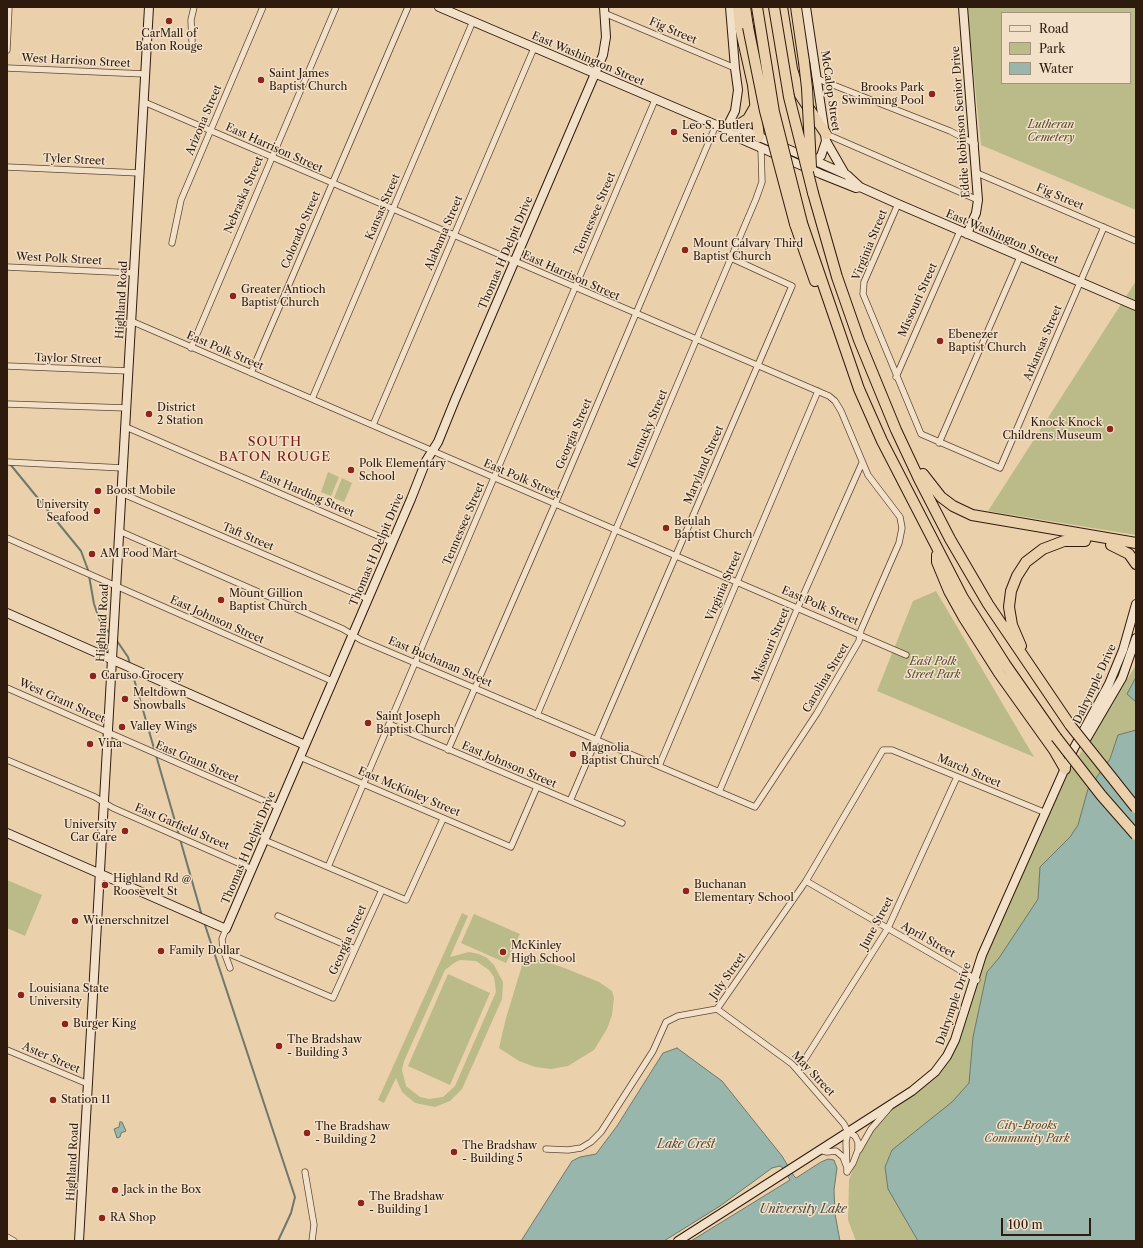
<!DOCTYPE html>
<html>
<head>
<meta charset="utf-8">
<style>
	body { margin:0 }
	#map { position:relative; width:1143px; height:1248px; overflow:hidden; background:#ebd0ac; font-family:"Libre Caslon Text",serif }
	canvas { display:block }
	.frame { position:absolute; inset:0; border:8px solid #2e1b0d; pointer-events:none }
	.legend { position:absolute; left:1001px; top:12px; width:130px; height:72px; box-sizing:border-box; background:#f2e0c9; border:1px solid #a4917e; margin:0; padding:5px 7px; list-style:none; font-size:12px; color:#2e1b0d }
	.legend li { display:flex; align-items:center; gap:8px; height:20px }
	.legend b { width:20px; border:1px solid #a4917e }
	.scale { position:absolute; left:1001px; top:1218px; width:90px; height:18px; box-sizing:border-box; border:2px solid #2e1b0d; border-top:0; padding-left:5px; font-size:12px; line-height:14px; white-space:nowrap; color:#2e1b0d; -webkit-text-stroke:3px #f2e0c9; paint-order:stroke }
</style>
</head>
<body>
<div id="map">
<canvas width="1143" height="1248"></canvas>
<div class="frame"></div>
<ul class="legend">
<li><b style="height:5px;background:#f2e0c9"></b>Road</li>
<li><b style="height:11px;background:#babb88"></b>Park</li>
<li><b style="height:11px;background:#98b6ac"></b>Water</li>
</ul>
<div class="scale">100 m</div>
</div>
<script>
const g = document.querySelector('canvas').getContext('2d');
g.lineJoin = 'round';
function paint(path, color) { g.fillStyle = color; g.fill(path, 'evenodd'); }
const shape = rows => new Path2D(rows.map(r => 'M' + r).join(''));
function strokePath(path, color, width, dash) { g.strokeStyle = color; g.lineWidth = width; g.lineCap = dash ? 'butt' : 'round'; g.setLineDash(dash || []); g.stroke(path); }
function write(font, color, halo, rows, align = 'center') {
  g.font = font + ' "Libre Caslon Text",serif'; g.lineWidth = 3; g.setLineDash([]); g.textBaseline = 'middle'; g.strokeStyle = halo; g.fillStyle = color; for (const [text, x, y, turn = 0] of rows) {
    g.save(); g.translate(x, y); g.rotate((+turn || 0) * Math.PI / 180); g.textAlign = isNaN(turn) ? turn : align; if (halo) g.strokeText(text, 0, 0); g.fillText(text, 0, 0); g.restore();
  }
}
paint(shape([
	[967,7,1136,7,1136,210,981,145],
	[1002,13,1130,13,1130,83,1002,83],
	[1136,281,1136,535,988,511],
	[328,472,339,477,331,496,321,492],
	[342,478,352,483,344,502,334,498],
	[936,591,1034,757,877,691,913,601],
	[1136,665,1136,1241,856,1241,848,1220,849,1180,865,1138,895,1102,930,1076,947,1056,974,979,1051,800],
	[7,880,42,895,25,936,7,928],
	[462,913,468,916,450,957,469,952,479,954,487,958,494,965,503,982,502,999,462,1089,450,1101,435,1107,415,1103,402,1092,396,1078,384,1103,378,1100],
	[460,960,476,961,489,970,494,977,496,992,455,1086,443,1097,429,1099,420,1097,406,1086,402,1070,404,1061,445,970,454,963],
	[474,914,520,934,506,963,461,943],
	[529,957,562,967,599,982,612,991,614,998,612,1015,607,1029,594,1050,568,1066,551,1069,535,1067,519,1061,499,1048,506,1018,524,959],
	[448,974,490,993,450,1085,408,1066]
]), '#babb88');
const water = shape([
	[1136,677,1136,702,1127,694,1136,677],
	[1136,730,1136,1241,918,1241,888,1189,885,1167,892,1150,952,1102,969,1083,973,1037,987,972,999,958,1038,899,1040,867,1070,837,1078,825,1088,789,1110,759,1118,735,1136,730],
	[677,1048,722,1081,782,1156,794,1176,796,1178,821,1162,828,1159,834,1160,837,1168,834,1190,835,1214,840,1241,691,1241,790,1180,783,1168,780,1166,772,1168,720,1206,664,1241,521,1241,572,1161,580,1157,596,1154,617,1126,663,1053,677,1048],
	[120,1122,122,1122,126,1131,121,1133,120,1137,117,1138,114,1129,119,1127,120,1122]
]);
paint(water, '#98b6ac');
strokePath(water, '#6e786c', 1);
strokePath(shape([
	[10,464,81,551,88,570,94,604,101,624,111,634],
	[115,638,128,657,130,664],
	[132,672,179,835],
	[180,839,202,916],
	[204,922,295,1197,291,1213,278,1241]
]), '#6e786c', 2);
const street = shape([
	[604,13,735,68],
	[192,41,191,20,194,7],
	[7,50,9,7],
	[7,68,145,74],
	[818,79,950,131,975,144],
	[826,134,978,200],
	[7,167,140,173],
	[977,173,1136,241],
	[898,204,864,282,863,294,921,434,1000,468,1104,227],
	[172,243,181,200,263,7],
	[7,267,134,273],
	[131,321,906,655],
	[191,348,336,7],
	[7,366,129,371],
	[251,373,408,7],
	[896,377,960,231],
	[312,399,473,21],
	[7,404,127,408],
	[373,425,534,48],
	[126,427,392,542],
	[939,443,1020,257],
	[7,462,123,468],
	[121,493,368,599],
	[119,531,343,629,361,640,755,807,817,713,859,641,861,630,899,543,902,528,900,517,868,475,841,411,835,401,829,396,144,102],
	[7,538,332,681],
	[7,688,278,807],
	[537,715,756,199,762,182,761,148],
	[389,724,622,823],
	[448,750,555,504,716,125],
	[300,757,511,847,537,787],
	[7,760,95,797,113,808,252,869],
	[659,766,818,391],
	[719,792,798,607,862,463],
	[570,801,792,286,731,258],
	[264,840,406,900,443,819],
	[328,867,655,100],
	[806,881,977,980],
	[278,916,355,949],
	[226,929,222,939,223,949,230,968],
	[225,952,333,998,382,890],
	[717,1009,792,1064,844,1124,848,1132,855,1136,858,1142,858,1150,853,1163,847,1172],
	[7,1050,88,1084],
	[798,1070,888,928,957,777],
	[546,1149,568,1150,581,1148,591,1142,601,1132,653,1051,666,1022,678,1016,717,1009,806,881,883,750,892,750,1046,813],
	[819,1150,827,1152,836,1151,843,1157,846,1165],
	[859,1150,871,1129,890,1107],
	[305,1172,314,1225,312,1241],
	[847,1172,846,1142,848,1132],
	[7,1237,14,1241]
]);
const secondary = shape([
	[439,7,728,130,741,139,821,174,856,188,860,187],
	[806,7,826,141,845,174],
	[963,7,978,200,976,213,967,234],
	[732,128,735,127,748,132,820,163,847,175,860,187,898,204,1136,306],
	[726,129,735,111,738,90,735,68,730,7],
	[813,163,821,156,826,141],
	[7,613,305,745],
	[1084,743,1122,678,1136,638],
	[7,833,226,929,411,499,426,461,438,442,455,400,603,55,606,37,604,7],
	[79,1241,149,7],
	[678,1241,912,1091,935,1072,947,1056,955,1040,982,955,1074,748,1109,684,1123,650,1136,604]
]);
const highway = shape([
	[738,7,740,27,753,85,759,137],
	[745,7,748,27],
	[782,7,792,69,800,95,826,134],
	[796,7,804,62],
	[735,127,748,119,756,105],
	[813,193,837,277,859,340,896,430,919,479,950,539,988,604,1070,725],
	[802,223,859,389,882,441,963,598,1005,664,1056,737],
	[795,224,815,281],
	[923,474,941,497,953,506,972,515,1136,543],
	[1111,545,1129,554,1136,564],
	[937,555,937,562,949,591,964,618,999,673,1054,750,1065,769],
	[1021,646,1012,625,1009,607,1011,591,1017,576,1026,562,1043,549,1064,541,1085,541]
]);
strokePath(street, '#5d4835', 7);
strokePath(secondary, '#2e1b0d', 10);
strokePath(highway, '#2e1b0d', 12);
strokePath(street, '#f2e0c9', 5.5);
strokePath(secondary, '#f2e0c9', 8);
strokePath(highway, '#ebd0ac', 10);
const highwayBridge = shape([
	[757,7,774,112,802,223],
	[774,7,789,97,813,193],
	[748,27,765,111,795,224],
	[804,62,807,88,811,167],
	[1070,725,1136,808],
	[1056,737,1101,795,1136,835]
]);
strokePath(highwayBridge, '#2e1b0d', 12, []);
strokePath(highwayBridge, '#ebd0ac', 10);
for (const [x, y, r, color] of [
	[169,21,4,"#8f2418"],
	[261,80,4,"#8f2418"],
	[932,94,4,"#8f2418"],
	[674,132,4,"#8f2418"],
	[685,250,4,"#8f2418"],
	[233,296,4,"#8f2418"],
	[940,341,4,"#8f2418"],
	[149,414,4,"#8f2418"],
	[1110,429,4,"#8f2418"],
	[351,470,4,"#8f2418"],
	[98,491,4,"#8f2418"],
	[97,511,4,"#8f2418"],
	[666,528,4,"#8f2418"],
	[92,554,4,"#8f2418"],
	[221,600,4,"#8f2418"],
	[93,676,4,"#8f2418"],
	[125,699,4,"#8f2418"],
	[368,723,4,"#8f2418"],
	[122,727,4,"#8f2418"],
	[90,744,4,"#8f2418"],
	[573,754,4,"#8f2418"],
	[125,831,4,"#8f2418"],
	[105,885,4,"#8f2418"],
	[686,891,4,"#8f2418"],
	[75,921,4,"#8f2418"],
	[161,951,4,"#8f2418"],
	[503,952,4,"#8f2418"],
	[21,995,4,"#8f2418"],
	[65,1024,4,"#8f2418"],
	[279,1046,4,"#8f2418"],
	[53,1100,4,"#8f2418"],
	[307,1133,4,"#8f2418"],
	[454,1152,4,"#8f2418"],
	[115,1190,4,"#8f2418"],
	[361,1203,4,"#8f2418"],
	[102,1218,4,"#8f2418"]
]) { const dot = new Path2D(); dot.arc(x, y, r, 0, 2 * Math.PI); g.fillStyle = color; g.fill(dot); strokePath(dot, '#f2e0c9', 1.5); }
write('11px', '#2e1b0d', '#f2e0c9', [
	["Fig Street",673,31,23],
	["East Washington Street",588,59,23],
	["West Harrison Street",76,61,3],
	["McCalop Street",830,91,82],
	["Arizona Street",204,120,-67],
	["Eddie Robinson Senior Drive",961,122,-94],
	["East Harrison Street",274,148,24],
	["Tyler Street",74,160,3],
	["Nebraska Street",244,195,-67],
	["Fig Street",1060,197,23],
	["Kansas Street",383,207,-67],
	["Tennessee Street",595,214,-67],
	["Colorado Street",301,230,-67],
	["Alabama Street",444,233,-67],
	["East Washington Street",1002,237,23],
	["Virginia Street",870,245,-68],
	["Thomas H Delpit Drive",506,253,-67],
	["West Polk Street",59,259,3],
	["East Harrison Street",571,276,24],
	["Highland Road",122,300,-87],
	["Missouri Street",918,300,-66],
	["Arkansas Street",1043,343,-67],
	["East Polk Street",225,351,23],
	["Taylor Street",68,359,2],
	["Kentucky Street",648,429,-67],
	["Georgia Street",574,434,-67],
	["Maryland Street",704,465,-67],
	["East Polk Street",522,479,23],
	["East Harding Street",307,494,23],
	["Tennessee Street",464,524,-67],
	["Taft Street",248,537,23],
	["Thomas H Delpit Drive",377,550,-67],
	["Virginia Street",724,586,-67],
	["East Polk Street",820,606,23],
	["East Johnson Street",217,620,24],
	["Highland Road",103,623,-87],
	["Missouri Street",771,645,-67],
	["East Buchanan Street",440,662,23],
	["Carolina Street",826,678,-59],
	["Dalrymple Drive",1095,684,-65],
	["West Grant Street",62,701,24],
	["East Grant Street",197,762,23],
	["East Johnson Street",509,765,23],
	["March Street",969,771,23],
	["East McKinley Street",409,792,23],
	["East Garfield Street",182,827,23],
	["Thomas H Delpit Drive",249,848,-67],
	["June Street",877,923,-62],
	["Georgia Street",348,940,-66],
	["April Street",928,940,30],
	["July Street",728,976,-55],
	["Dalrymple Drive",954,1004,-71],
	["Aster Street",51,1058,23],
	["May Street",813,1074,47],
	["Highland Road",73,1162,-87]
]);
write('11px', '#2e1b0d', '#f2e0c9', [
	["CarMall of",169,34,"center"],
	["Baton Rouge",169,47,"center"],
	["Saint James",269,74],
	["Baptist Church",269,87],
	["Brooks Park",924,88,"right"],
	["Swimming Pool",924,101,"right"],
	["Leo S. Butler",682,126],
	["Senior Center",682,139],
	["Mount Calvary Third",693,244],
	["Baptist Church",693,257],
	["Greater Antioch",241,290],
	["Baptist Church",241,303],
	["Ebenezer",948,335],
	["Baptist Church",948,348],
	["District",157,408],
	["2 Station",157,421],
	["Knock Knock",1102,423,"right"],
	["Childrens Museum",1102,436,"right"],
	["Polk Elementary",359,464],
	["School",359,477],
	["Boost Mobile",106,491],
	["University",89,505,"right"],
	["Seafood",89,518,"right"],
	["Beulah",674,522],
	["Baptist Church",674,535],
	["AM Food Mart",100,554],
	["Mount Gillion",229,594],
	["Baptist Church",229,607],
	["Caruso Grocery",101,676],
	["Meltdown",133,693],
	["Snowballs",133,706],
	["Saint Joseph",376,717],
	["Baptist Church",376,730],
	["Valley Wings",130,727],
	["Vina",98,744],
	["Magnolia",581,748],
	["Baptist Church",581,761],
	["University",117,825,"right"],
	["Car Care",117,838,"right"],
	["Highland Rd @",113,879],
	["Roosevelt St",113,892],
	["Buchanan",694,885],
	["Elementary School",694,898],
	["Wienerschnitzel",83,921],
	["McKinley",511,946],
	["High School",511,959],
	["Family Dollar",169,951],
	["Louisiana State",29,989],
	["University",29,1002],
	["Burger King",73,1024],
	["The Bradshaw",287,1040],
	["- Building 3",287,1053],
	["Station 11",61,1100],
	["The Bradshaw",315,1127],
	["- Building 2",315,1140],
	["The Bradshaw",462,1146],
	["- Building 5",462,1159],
	["Jack in the Box",123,1190],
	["The Bradshaw",369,1197],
	["- Building 1",369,1210],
	["RA Shop",110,1218]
], 'left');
write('italic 11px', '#584b32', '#f2e0c9', [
	["Lutheran",1051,125],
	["Cemetery",1051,138],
	["East Polk",933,662],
	["Street Park",933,675],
	["City-Brooks",1027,1126],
	["Community Park",1027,1139]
]);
write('italic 12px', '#4e4a3d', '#f2e0c9', [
	["Lake Crest",686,1145],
	["University Lake",803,1210]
]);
g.letterSpacing = '1px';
write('13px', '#7a1f14', '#f2e0c9', [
	["SOUTH",275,442],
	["BATON ROUGE",275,457]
]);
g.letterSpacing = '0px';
</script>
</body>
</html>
